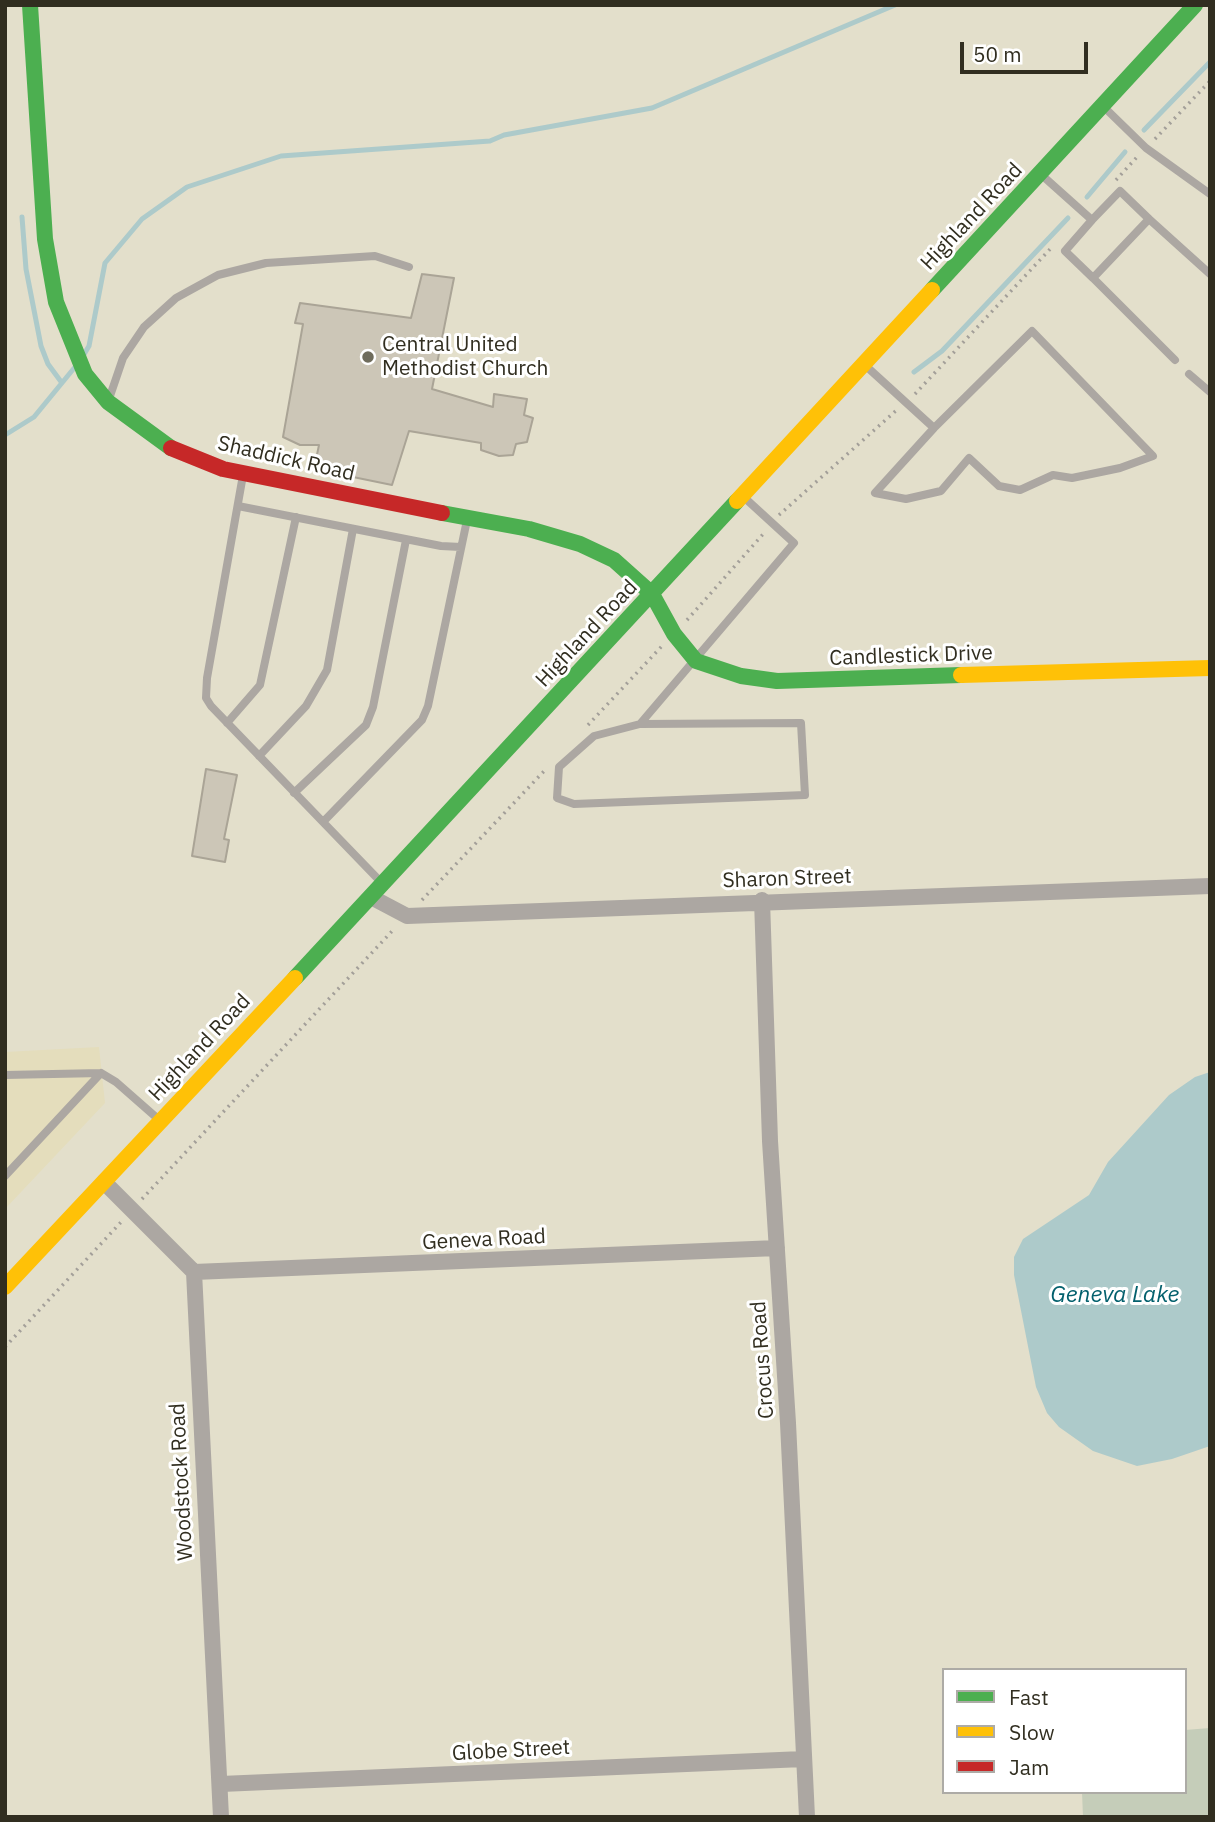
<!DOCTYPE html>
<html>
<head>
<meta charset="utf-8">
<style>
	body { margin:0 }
	#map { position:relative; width:1215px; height:1822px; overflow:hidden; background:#e3dfcb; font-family:"IBM Plex Sans",sans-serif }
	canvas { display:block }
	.frame { position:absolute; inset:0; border:7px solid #312e20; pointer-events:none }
	.legend { position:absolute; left:942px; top:1668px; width:245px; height:126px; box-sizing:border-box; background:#fff; border:2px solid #adaba6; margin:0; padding:9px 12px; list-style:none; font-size:21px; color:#312e20 }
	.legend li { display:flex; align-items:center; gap:14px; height:35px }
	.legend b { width:35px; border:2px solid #adaba6 }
	.scale { position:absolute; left:960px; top:42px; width:128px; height:32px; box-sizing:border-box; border:4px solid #312e20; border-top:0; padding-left:9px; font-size:21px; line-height:24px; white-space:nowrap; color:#312e20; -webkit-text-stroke:5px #fff; paint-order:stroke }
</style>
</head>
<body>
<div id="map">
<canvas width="1215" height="1822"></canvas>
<div class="frame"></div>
<ul class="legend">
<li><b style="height:9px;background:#4caf50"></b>Fast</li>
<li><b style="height:9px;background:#ffc107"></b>Slow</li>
<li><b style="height:9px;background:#c62828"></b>Jam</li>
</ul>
<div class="scale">50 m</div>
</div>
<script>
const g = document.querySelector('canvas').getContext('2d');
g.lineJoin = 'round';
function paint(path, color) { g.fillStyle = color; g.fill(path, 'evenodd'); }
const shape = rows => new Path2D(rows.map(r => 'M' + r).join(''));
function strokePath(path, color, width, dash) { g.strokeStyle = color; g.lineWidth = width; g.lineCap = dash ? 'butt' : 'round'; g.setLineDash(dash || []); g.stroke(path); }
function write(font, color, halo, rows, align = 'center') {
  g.font = font + ' "IBM Plex Sans",sans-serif'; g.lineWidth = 6; g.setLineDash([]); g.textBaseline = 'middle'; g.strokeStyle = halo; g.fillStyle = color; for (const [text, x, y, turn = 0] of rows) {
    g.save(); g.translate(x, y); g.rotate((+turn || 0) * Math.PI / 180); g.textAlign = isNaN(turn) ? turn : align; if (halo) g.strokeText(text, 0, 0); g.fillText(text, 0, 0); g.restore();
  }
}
paint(shape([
	[99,1047,105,1103,5,1209,5,1052]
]), '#e4ddbc');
paint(shape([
	[1210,1728,1210,1817,1083,1817,1082,1792,1185,1792,1185,1730]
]), '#c5cdb9');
paint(shape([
	[1210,1072,1210,1446,1172,1459,1137,1466,1093,1451,1059,1427,1047,1413,1036,1387,1014,1275,1014,1257,1023,1239,1089,1195,1108,1162,1169,1095,1195,1077]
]), '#adcaca');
strokePath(shape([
	[1144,130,1210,62],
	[1087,197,1125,152],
	[22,217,26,269,41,346,48,364,62,383],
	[83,356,89,346,105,263,142,219,187,187,281,156,490,141,504,135,652,108,895,5],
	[914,372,942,351,1068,218],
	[5,435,34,417,75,367]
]), '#adcaca', 5);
const building = shape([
	[422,274,454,278,432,389,493,407,494,394,527,399,524,415,533,418,527,442,516,444,513,455,499,456,481,450,481,443,409,431,392,485,314,469,319,445,300,445,283,437,303,324,295,323,300,303,411,318,422,274],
	[206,769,237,775,224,839,229,840,225,862,192,856,206,769]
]);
paint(building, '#ccc6b7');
strokePath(building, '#aaa496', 2);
strokePath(shape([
	[1155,139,1210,81],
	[1116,180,1137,157],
	[915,394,1053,246],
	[779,515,899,408],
	[687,620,765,532],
	[588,725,662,646],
	[422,900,547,768],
	[142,1199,395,928],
	[5,1347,123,1220]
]), '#a39f99', 3.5, [2, 5]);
strokePath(shape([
	[1107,110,1146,148,1210,194],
	[1045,178,1092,220,1120,191,1149,219,1093,278,1065,251,1092,220],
	[1149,219,1210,274],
	[1093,278,1175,360],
	[867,367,934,428,875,493,906,499,941,491,969,458,999,486,1020,490,1053,475,1072,478,1120,468,1153,456,1032,331,934,428],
	[1189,374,1210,392],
	[109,399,123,358,144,327,176,298,218,275,266,263,375,256,409,267],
	[243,475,207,678,206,698,211,706,378,879],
	[238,506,441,546,461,547],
	[227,723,260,685,296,517],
	[640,724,801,723,805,795,574,804,557,798,559,767,594,736,640,724,794,543,747,500],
	[259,756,306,706,327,670,353,529],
	[294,793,366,725,373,707,406,540],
	[323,822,422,720,428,706,467,520],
	[5,1075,101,1073,116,1082,157,1118],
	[5,1176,101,1073]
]), '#aca7a2', 8);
strokePath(shape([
	[371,897,407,916,1210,886],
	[762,900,770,1141,788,1423,807,1817],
	[104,1182,194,1272,221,1817],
	[194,1272,777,1248],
	[221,1784,803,1759]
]), '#aca7a2', 16);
strokePath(shape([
	[30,5,45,239,56,302,85,374,108,402,171,448],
	[932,290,1195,5],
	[442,513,529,529,580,544,614,560,652,594,674,634,696,661,741,676,777,681,961,675],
	[295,978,737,501]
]), '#4caf50', 16);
strokePath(shape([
	[737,501,932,290],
	[961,675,1210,668],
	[5,1287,295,978]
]), '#ffc107', 16);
strokePath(shape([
	[171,448,223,469,442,513]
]), '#c62828', 16);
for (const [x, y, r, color] of [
	[368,357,7,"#6f6c5c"]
]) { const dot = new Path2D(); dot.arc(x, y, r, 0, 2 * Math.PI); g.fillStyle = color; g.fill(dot); strokePath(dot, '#fff', 2.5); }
write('21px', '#312e20', '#fff', [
	["Highland Road",972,217,-47],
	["Shaddick Road",286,459,13],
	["Highland Road",587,634,-47],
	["Candlestick Drive",911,656,-2],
	["Sharon Street",787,879,-2],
	["Highland Road",200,1048,-47],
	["Geneva Road",484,1240,-3],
	["Crocus Road",763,1360,-94],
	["Woodstock Road",182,1482,-93],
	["Globe Street",511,1751,-3]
]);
write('21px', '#312e20', '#fff', [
	["Central United",382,345],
	["Methodist Church",382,369]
], 'left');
write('italic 23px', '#03606d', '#fff', [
	["Geneva Lake",1115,1295]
]);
</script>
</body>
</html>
